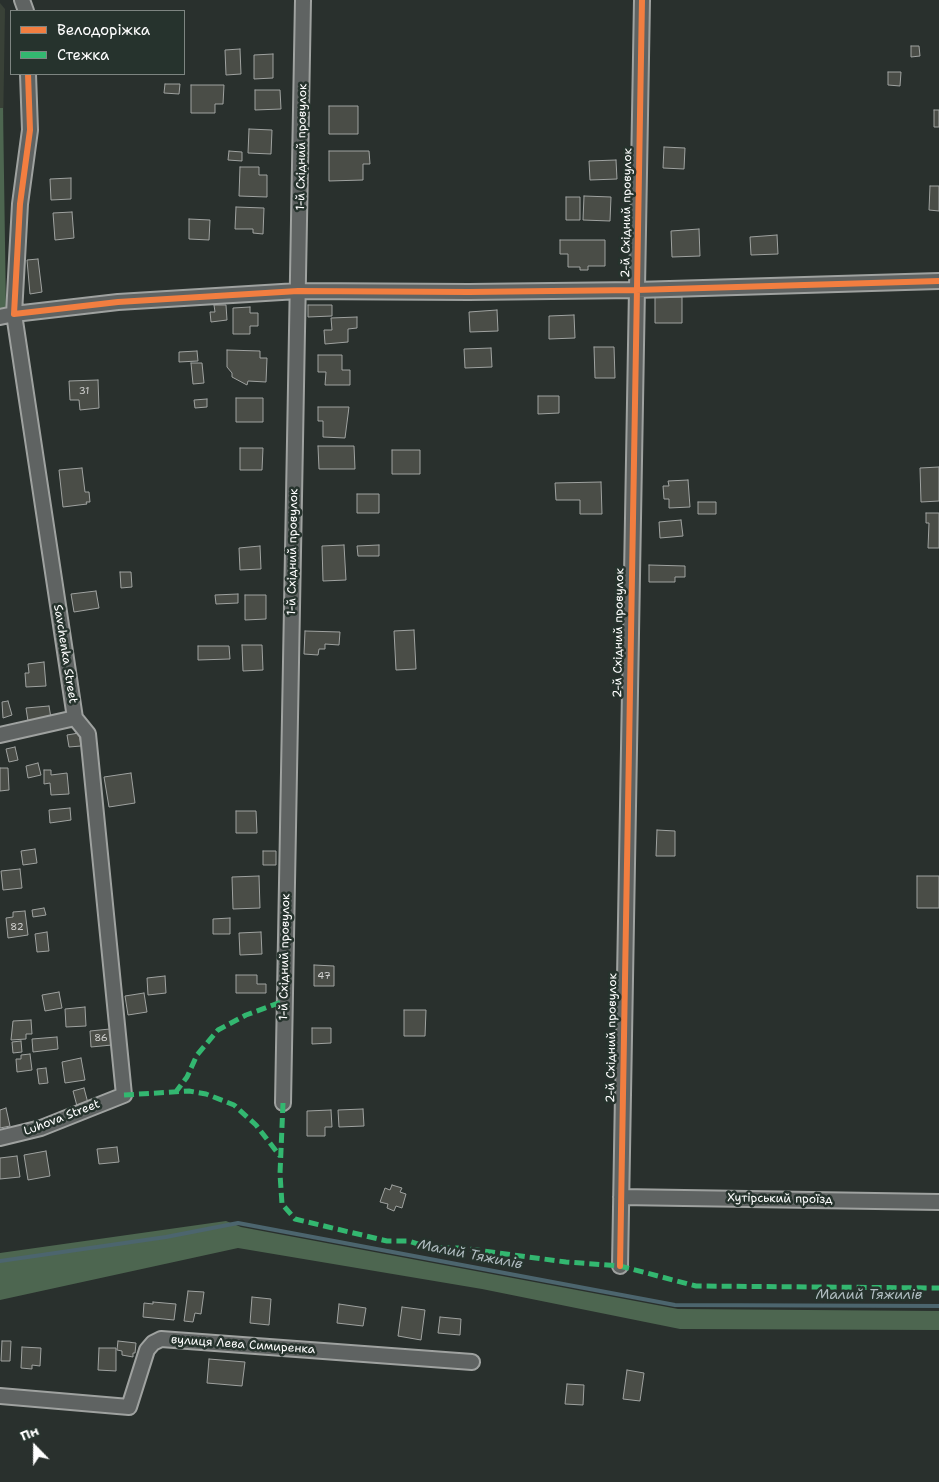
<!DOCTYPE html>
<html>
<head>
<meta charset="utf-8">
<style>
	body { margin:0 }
	#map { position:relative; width:939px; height:1482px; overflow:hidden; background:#29302d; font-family:"Shantell Sans",sans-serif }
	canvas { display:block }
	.legend { position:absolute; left:10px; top:10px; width:175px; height:65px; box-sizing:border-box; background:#26332d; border:1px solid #7d8581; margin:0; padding:6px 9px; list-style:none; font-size:15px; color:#fff }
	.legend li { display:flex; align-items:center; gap:10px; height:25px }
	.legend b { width:25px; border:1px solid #7d8581 }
	.north { position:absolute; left:10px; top:1422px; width:50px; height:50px; -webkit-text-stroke:4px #26332d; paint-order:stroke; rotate:338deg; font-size:14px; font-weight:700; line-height:20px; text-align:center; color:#fff }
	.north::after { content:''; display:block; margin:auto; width:18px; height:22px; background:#fff; clip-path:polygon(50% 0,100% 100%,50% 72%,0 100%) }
</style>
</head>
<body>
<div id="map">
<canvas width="939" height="1482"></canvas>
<ul class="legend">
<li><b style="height:6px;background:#f27e40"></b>Велодоріжка</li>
<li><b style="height:6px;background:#33b770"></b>Стежка</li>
</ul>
<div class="north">Пн</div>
</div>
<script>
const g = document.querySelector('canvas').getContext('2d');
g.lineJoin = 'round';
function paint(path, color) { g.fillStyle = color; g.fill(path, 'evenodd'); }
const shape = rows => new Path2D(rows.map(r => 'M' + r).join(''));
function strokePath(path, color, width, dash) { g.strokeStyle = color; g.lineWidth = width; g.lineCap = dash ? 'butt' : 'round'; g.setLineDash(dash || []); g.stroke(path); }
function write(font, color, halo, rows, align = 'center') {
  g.font = font + ' "Shantell Sans",sans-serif'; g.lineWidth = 5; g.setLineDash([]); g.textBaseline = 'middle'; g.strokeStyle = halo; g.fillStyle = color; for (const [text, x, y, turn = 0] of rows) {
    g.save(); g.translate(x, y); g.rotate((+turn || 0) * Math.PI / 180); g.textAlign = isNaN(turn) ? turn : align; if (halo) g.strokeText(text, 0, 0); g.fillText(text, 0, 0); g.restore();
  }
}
paint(shape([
	[0,3,5,9,0,311]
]), '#394137');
paint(shape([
	[0,108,3,108,6,310,0,311],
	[226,1221,241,1227,678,1309,939,1311,939,1330,680,1329,482,1289,238,1248,0,1300,0,1253]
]), '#4d6650');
strokePath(shape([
	[0,1261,166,1237,238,1223,675,1305,939,1306]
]), '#4c656e', 4);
const building = shape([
	[911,46,919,46,920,56,911,57,911,46],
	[240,49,241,74,226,75,225,50,240,49],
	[273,54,273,78,254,79,254,55,273,54],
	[888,72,901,72,900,86,888,85,888,72],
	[165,84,180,84,179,94,164,93,165,84],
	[191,85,224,85,223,104,215,104,215,113,191,113,191,85],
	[255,90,280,90,281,109,255,110,255,90],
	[329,106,358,106,358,134,329,134,329,106],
	[934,110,939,110,939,127,934,127,934,110],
	[249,129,272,130,271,154,248,153,249,129],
	[664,147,685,148,684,169,663,168,664,147],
	[229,151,242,152,242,161,228,160,229,151],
	[329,151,369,151,370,164,363,164,363,180,329,181,329,151],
	[616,160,617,179,590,180,589,161,616,160],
	[240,167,259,167,259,175,267,175,267,197,239,196,240,167],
	[71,178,71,199,51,200,50,179,71,178],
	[930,186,939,186,939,211,929,210,930,186],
	[584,196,611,197,610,221,583,220,584,196],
	[566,197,580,197,580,220,566,220,566,197],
	[236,207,264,208,263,234,253,233,253,229,235,229,236,207],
	[72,212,74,238,55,240,53,213,72,212],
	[189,219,210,220,209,240,189,239,189,219],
	[699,229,700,256,672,257,671,231,699,229],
	[777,235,778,254,751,255,750,237,777,235],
	[560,240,605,240,605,266,588,266,588,270,580,270,580,267,568,267,568,254,560,254,560,240],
	[38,259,42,292,30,294,27,260,38,259],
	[655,297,682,297,682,323,655,323,655,297],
	[214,305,226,305,227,320,211,322,210,312,215,312,214,305],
	[308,305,332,305,332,316,308,317,308,305],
	[250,307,250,313,258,313,258,326,250,326,250,334,233,334,233,308,250,307],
	[497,310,498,331,470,332,469,312,497,310],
	[574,315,575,338,549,339,549,316,574,315],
	[357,317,357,328,348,329,348,342,325,344,324,330,332,330,331,318,357,317],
	[594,347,614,347,615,378,595,378,594,347],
	[491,348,492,367,465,368,464,349,491,348],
	[227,350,260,351,260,358,267,358,266,382,248,381,247,385,232,377,232,373,227,367,227,350],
	[197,351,198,361,179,362,179,352,197,351],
	[318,355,342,355,342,370,350,370,350,385,325,385,326,372,318,372,318,355],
	[191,363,202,363,204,383,193,384,191,363],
	[98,380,99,408,80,410,79,400,70,400,69,381,98,380],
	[538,396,559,396,559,413,538,414,538,396],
	[236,398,263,398,263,422,236,422,236,398],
	[207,399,207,407,195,408,194,400,207,399],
	[318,407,349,407,345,438,323,437,323,421,318,421,318,407],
	[318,446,354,446,355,469,319,469,318,446],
	[240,448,263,448,262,470,240,470,240,448],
	[392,450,420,450,420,474,392,474,392,450],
	[939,467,939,501,921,502,920,468,939,467],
	[82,468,85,492,89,492,90,502,86,502,87,504,63,507,59,470,82,468],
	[688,480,690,507,669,508,669,499,664,499,663,486,669,486,668,481,688,480],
	[601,482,602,514,580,514,580,500,556,500,555,483,601,482],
	[357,494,379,494,379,513,357,513,357,494],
	[698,502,716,502,716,514,698,514,698,502],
	[926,513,939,513,939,548,928,548,929,523,926,523,926,513],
	[681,520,683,536,660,538,659,522,681,520],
	[344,545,346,580,323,581,322,546,344,545],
	[379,545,379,556,358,556,357,546,379,545],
	[260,546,261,569,240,570,239,548,260,546],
	[649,565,685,566,685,577,675,577,675,582,649,582,649,565],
	[120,572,131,572,132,587,121,588,120,572],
	[96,591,99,608,74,612,71,594,96,591],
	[238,594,238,603,216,604,215,595,238,594],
	[245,595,266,595,266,619,245,620,245,595],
	[414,630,416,669,396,670,394,631,414,630],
	[305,631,340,632,339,645,325,644,325,649,319,649,318,655,304,654,305,631],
	[242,645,262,645,263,670,243,671,242,645],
	[198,646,229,646,230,659,198,660,198,646],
	[44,662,46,686,26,687,25,673,29,673,28,664,44,662],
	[8,701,12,715,3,718,2,702,8,701],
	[49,706,51,718,28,721,26,708,49,706],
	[79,733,81,746,69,747,67,735,79,733],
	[15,747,18,760,9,762,6,749,15,747],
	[38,763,41,775,28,778,26,766,38,763],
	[0,768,8,768,9,790,0,791,0,768],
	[44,770,51,770,51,775,67,773,69,794,51,795,50,783,44,784,44,770],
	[131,773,135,803,109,807,104,777,131,773],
	[70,808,71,820,50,823,49,810,70,808],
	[236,811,256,811,257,833,236,833,236,811],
	[657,830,675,831,675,856,656,856,657,830],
	[35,849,37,863,23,865,21,851,35,849],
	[263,851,276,851,276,865,263,865,263,851],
	[20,869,22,888,3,890,1,871,20,869],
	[259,876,260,908,233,909,232,877,259,876],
	[917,876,939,876,939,908,917,908,917,876],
	[44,908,46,915,33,917,32,910,44,908],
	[25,911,28,935,8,938,6,918,13,917,13,912,25,911],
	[230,918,230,934,213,934,213,919,230,918],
	[47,932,49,951,37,952,35,934,47,932],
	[261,932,262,954,240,955,239,933,261,932],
	[314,965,334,966,334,986,314,986,314,965],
	[236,975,257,975,257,984,266,984,266,993,236,993,236,975],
	[165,976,166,993,148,995,147,978,165,976],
	[59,992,62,1008,45,1011,42,995,59,992],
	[144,993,147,1012,128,1015,125,996,144,993],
	[85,1007,86,1026,66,1027,65,1009,85,1007],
	[404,1010,426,1010,425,1036,404,1036,404,1010],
	[31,1020,32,1034,26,1034,26,1039,11,1040,13,1021,31,1020],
	[312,1028,331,1028,331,1043,312,1044,312,1028],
	[110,1029,112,1045,91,1047,90,1031,110,1029],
	[57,1037,58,1049,33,1052,32,1039,57,1037],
	[21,1041,22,1052,13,1053,12,1042,21,1041],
	[30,1054,32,1070,17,1072,16,1059,21,1059,21,1055,30,1054],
	[81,1058,85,1080,65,1083,62,1062,81,1058],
	[46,1068,48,1083,39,1084,37,1069,46,1068],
	[84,1088,89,1107,78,1110,73,1091,84,1088],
	[6,1108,10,1126,0,1128,0,1110,6,1108],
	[363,1109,364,1126,339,1127,338,1110,363,1109],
	[331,1110,332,1127,325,1127,325,1136,307,1136,307,1111,331,1110],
	[117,1147,119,1162,99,1164,97,1149,117,1147],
	[46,1151,50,1176,28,1180,24,1155,46,1151],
	[17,1156,20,1177,0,1179,0,1158,17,1156],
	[392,1185,402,1188,400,1192,406,1194,402,1208,396,1206,394,1211,387,1208,388,1204,380,1202,385,1188,390,1190,392,1185],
	[188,1291,204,1292,201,1314,195,1313,193,1322,184,1321,188,1291],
	[252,1297,271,1299,269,1325,250,1323,252,1297],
	[153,1302,176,1304,174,1320,143,1317,144,1303,153,1304,153,1302],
	[339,1304,366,1308,363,1326,337,1323,339,1304],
	[402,1307,425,1310,421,1340,398,1336,402,1307],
	[440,1317,461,1319,460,1335,438,1333,440,1317],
	[2,1341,11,1341,10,1361,1,1361,2,1341],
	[118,1341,136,1343,135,1353,133,1353,133,1357,122,1355,122,1351,117,1350,118,1341],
	[22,1347,41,1348,40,1366,32,1365,32,1369,21,1368,22,1347],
	[99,1348,116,1348,116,1371,98,1370,99,1348],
	[209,1359,245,1362,242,1386,207,1383,209,1359],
	[627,1370,644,1373,640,1401,623,1399,627,1370],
	[567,1384,584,1385,583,1405,565,1404,567,1384]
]);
paint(building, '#4a4d47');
strokePath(building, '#9fa2a0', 1);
const minor = shape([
	[22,0,26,11],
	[28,74,30,130,20,204,14,314,118,302,298,291,469,292,636,290,939,281],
	[0,317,14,314,75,718,88,734,124,1095,41,1128,0,1138],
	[0,735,75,718],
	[283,1103,303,0],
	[621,1197,939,1202],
	[620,1266,642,0],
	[0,1396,129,1407,147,1350,153,1343,161,1339,472,1362]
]);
strokePath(minor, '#9fa2a0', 18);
strokePath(minor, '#5f6362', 14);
strokePath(shape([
	[175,1093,187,1077,197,1055,218,1030,246,1015,284,1001],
	[124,1095,189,1091,206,1094,234,1105,256,1125,280,1156],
	[283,1103,280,1174,282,1204,295,1219,387,1241,409,1241,430,1248,461,1248,566,1262,620,1266,696,1286,939,1288]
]), '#33b770', 5, [10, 5]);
strokePath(shape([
	[28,74,30,130,20,204,14,314,118,302,298,291,469,292,636,290,939,281],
	[620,1266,642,0]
]), '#f27e40', 6);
write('10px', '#d2d2d1', null, [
	["31",84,391],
	["82",17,927],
	["47",324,976],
	["86",101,1038]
]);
write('12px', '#fff', '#26332d', [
	["1-й Східний провулок",302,147,-89],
	["2-й Східний провулок",627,213,-89],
	["1-й Східний провулок",293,552,-89],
	["2-й Східний провулок",619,633,-89],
	["Savchenka Street",65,654,81],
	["1-й Східний провулок",285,957,-89],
	["2-й Східний провулок",612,1038,-89],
	["Luhova Street",62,1118,-21],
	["Хутірський проїзд",780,1199,1],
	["вулиця Лева Симиренка",243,1345,4]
]);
write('italic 14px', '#b0bcc0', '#26332d', [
	["Малий Тяжилів",470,1255,11],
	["Малий Тяжилів",869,1295]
]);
</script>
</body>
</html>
